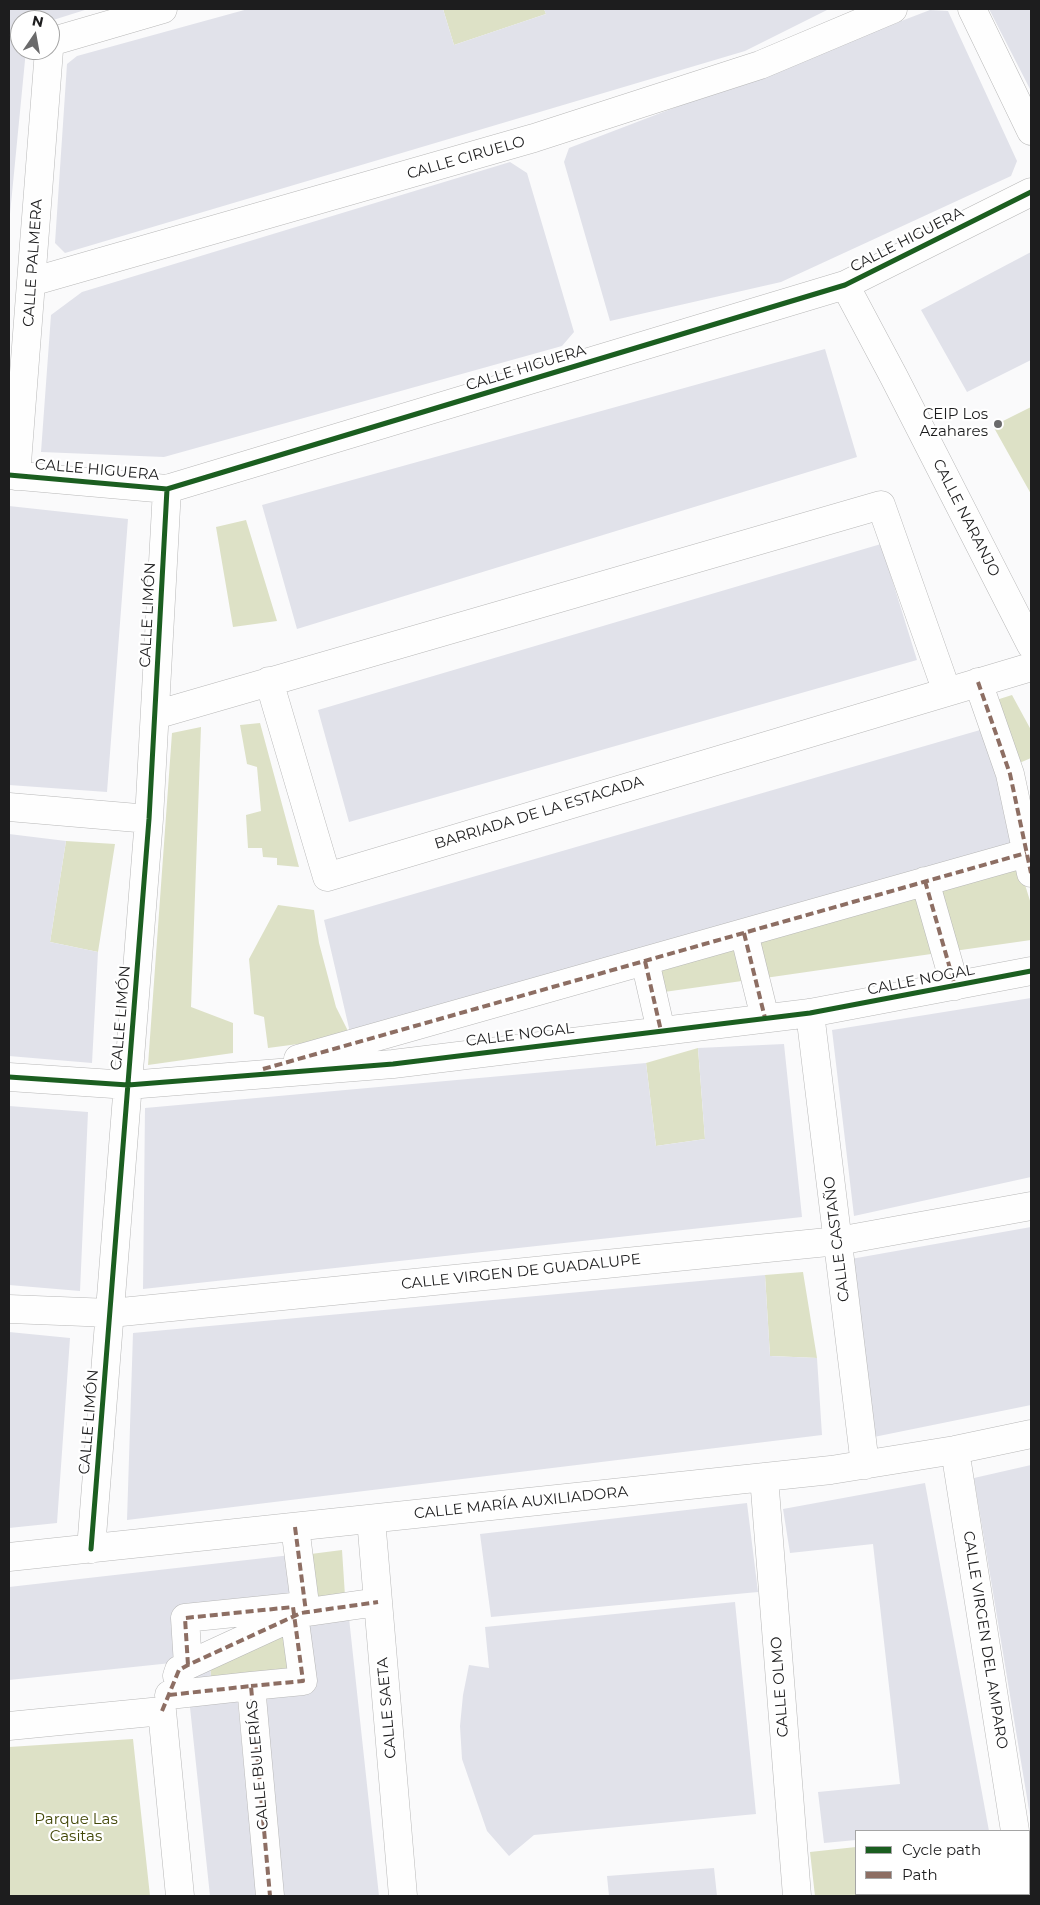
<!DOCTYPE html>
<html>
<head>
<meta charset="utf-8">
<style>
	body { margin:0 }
	#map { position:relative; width:1040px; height:1905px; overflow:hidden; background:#fafafb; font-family:Montserrat,sans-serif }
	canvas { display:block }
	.frame { position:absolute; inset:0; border:10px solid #1d1d1e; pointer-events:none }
	.legend { position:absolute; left:855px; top:1830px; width:175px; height:65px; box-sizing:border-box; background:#fff; border:1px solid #a5a5a5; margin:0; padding:6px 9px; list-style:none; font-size:15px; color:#1d1d1e }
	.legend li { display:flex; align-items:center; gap:10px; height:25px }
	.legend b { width:25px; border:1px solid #a5a5a5 }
	.north { position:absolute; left:10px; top:10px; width:50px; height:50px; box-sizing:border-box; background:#fff; border:1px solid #a5a5a5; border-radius:50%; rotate:12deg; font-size:14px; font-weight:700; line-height:20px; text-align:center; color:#1d1d1e }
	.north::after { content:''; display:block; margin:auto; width:18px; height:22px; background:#6a6a6b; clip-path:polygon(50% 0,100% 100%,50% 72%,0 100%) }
</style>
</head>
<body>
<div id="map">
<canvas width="1040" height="1905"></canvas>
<div class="frame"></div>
<ul class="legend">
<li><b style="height:6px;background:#1b5e20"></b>Cycle path</li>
<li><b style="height:6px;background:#8d6e63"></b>Path</li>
</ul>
<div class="north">N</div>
</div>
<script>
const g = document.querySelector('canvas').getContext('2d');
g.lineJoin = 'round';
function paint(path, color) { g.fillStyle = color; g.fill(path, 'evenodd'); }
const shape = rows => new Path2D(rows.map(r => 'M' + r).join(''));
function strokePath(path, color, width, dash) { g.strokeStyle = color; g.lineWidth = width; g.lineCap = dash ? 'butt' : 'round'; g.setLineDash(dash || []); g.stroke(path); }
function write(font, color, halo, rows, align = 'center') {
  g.font = font + ' Montserrat,sans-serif'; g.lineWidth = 4.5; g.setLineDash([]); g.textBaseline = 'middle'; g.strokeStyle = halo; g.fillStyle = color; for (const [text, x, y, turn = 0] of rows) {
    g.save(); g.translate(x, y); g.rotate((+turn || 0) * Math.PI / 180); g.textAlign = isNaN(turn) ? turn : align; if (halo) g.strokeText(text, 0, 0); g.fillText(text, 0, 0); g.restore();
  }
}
paint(shape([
	[443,9,544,9,546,14,454,45],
	[1031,407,1031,494,993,426],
	[246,520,277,621,233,627,216,527],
	[1012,695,1031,730,1031,758,1010,767,990,702],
	[260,723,299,867,277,865,277,858,263,857,262,848,248,848,246,815,261,811,257,767,247,764,240,725],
	[201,727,191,1007,233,1023,233,1053,148,1065,172,733],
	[66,841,115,844,98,952,50,942],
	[1017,859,1031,904,1031,940,954,951,935,880],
	[918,885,938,953,765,978,751,935],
	[278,905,314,910,319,943,336,1007,351,1037,268,1048,264,1017,254,1014,249,959],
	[734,935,749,980,664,992,651,962],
	[698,1048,705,1139,656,1146,646,1063],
	[803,1272,817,1358,770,1356,765,1275],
	[342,1550,345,1596,309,1598,303,1555],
	[291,1628,299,1678,212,1685,210,1667],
	[133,1739,150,1896,9,1896,9,1747],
	[856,1847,856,1894,906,1894,906,1896,815,1896,810,1852]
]), '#dde1c6');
paint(shape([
	[9,9,88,9,50,21,20,20,20,50,26,50,10,214],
	[248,9,443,9,454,45,546,14,544,9,829,9,745,51,65,253,55,243,67,64,77,56],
	[989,9,1031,9,1031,91],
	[930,10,948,11,1017,161,1011,176,781,282,610,321,564,162,569,148],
	[510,162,527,173,574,332,562,346,164,457,41,452,51,315,82,292],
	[1031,252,1031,360,967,392,921,310],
	[825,349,857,457,297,629,262,505],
	[9,506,128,519,107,792,9,785],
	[881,544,917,660,349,822,318,710],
	[987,728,1023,844,351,1037,324,920],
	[9,834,66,841,50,942,98,952,92,1063,9,1056],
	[1031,998,1031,1177,854,1216,832,1030],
	[784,1044,802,1217,143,1289,145,1108,646,1063,656,1146,705,1139,698,1048],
	[9,1106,88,1112,80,1291,9,1285],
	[1031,1227,1031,1405,869,1438,851,1259],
	[765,1275,770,1356,817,1358,822,1435,127,1520,133,1333],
	[9,1332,70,1338,57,1523,9,1528],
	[1031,1465,1031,1816,1030,1816,974,1478],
	[925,1483,989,1831,856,1831,856,1840,824,1843,818,1792,900,1784,873,1544,790,1553,783,1509],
	[747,1503,758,1592,491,1617,480,1534],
	[291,1555,294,1602,175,1611,181,1662,9,1680,9,1587],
	[735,1602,756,1814,534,1835,509,1856,487,1831,462,1759,460,1726,463,1695,469,1665,489,1668,485,1627],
	[349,1618,379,1896,282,1896,262,1690,310,1684,305,1621],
	[210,1667,212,1685,195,1687,193,1670],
	[237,1694,257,1896,210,1896,189,1698],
	[714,1868,717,1896,609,1896,607,1876],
	[917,1894,1000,1894,1000,1896,917,1896]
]), '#e1e2ea');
const minor = shape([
	[972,9,1031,131],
	[50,42,163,9],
	[31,282,534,138,760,65,893,9],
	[845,285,894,377,1031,645],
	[9,475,167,489,845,285,1031,192],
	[16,476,49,50],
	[269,681,327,877,1031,667],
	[978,682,1010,774,1031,873],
	[155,715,881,505,947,692],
	[9,807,149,819],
	[925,881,955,986],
	[744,933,765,1018],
	[645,961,661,1031],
	[810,1013,865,1465],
	[298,1059,1026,853],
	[9,1077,128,1085,393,1064,810,1013,1031,971],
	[9,1309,111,1313,838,1241,1031,1206],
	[955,1450,1015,1831],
	[764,1477,797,1896],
	[371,1519,403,1896],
	[295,1527,306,1612],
	[91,1549,149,819,167,489],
	[9,1557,831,1470,955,1450,1031,1434],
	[188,1665,185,1618,293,1607,303,1681,251,1686],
	[177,1676,179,1670,188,1665,301,1613,378,1602],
	[169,1695,251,1686,270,1896],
	[9,1726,162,1711,180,1896],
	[1025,1894,1026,1896]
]);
strokePath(minor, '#b8b8b8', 29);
strokePath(minor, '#fefefe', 28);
strokePath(shape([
	[978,682,1010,774,1031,873],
	[925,881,955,986],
	[744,933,765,1018],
	[645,961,661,1031],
	[263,1069,1026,853],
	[295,1527,306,1612],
	[188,1665,185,1618,293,1607,303,1681,251,1686],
	[169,1695,251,1686,270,1896],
	[162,1711,179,1670,188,1665,301,1613,378,1602]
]), '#8d6e63', 4, [8, 4]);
strokePath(shape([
	[9,475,167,489,845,285,1031,192],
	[9,1077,128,1085,393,1064,810,1013,1031,971],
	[91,1549,149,819,167,489]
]), '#1b5e20', 5);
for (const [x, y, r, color] of [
	[998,424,5,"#6a6a6b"]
]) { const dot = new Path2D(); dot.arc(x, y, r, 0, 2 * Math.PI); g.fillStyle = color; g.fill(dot); strokePath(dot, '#fff', 2); }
write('15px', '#1d1d1e', '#fff', [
	["CALLE CIRUELO",466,158,-16],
	["CALLE HIGUERA",907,240,-27],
	["CALLE PALMERA",33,263,-86],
	["CALLE HIGUERA",526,368,-17],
	["CALLE HIGUERA",97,470,5],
	["CALLE NARANJO",966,518,63],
	["CALLE LIMÓN",148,615,-87],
	["BARRIADA DE LA ESTACADA",539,813,-17],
	["CALLE NOGAL",921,980,-11],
	["CALLE LIMÓN",121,1018,-85],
	["CALLE NOGAL",520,1035,-7],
	["CALLE CASTAÑO",837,1239,-97],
	["CALLE VIRGEN DE GUADALUPE",521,1272,-6],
	["CALLE LIMÓN",89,1422,-85],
	["CALLE MARÍA AUXILIADORA",521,1503,-6],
	["CALLE VIRGEN DEL AMPARO",985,1640,81],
	["CALLE OLMO",780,1687,-94],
	["CALLE SAETA",387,1708,-95],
	["CALLE BULERÍAS",258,1765,-95]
]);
write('15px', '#1d1d1e', '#fff', [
	["CEIP Los",988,415],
	["Azahares",988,432]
], 'right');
write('15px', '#424707', '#fff', [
	["Parque Las",76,1820],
	["Casitas",76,1837]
]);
</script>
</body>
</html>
